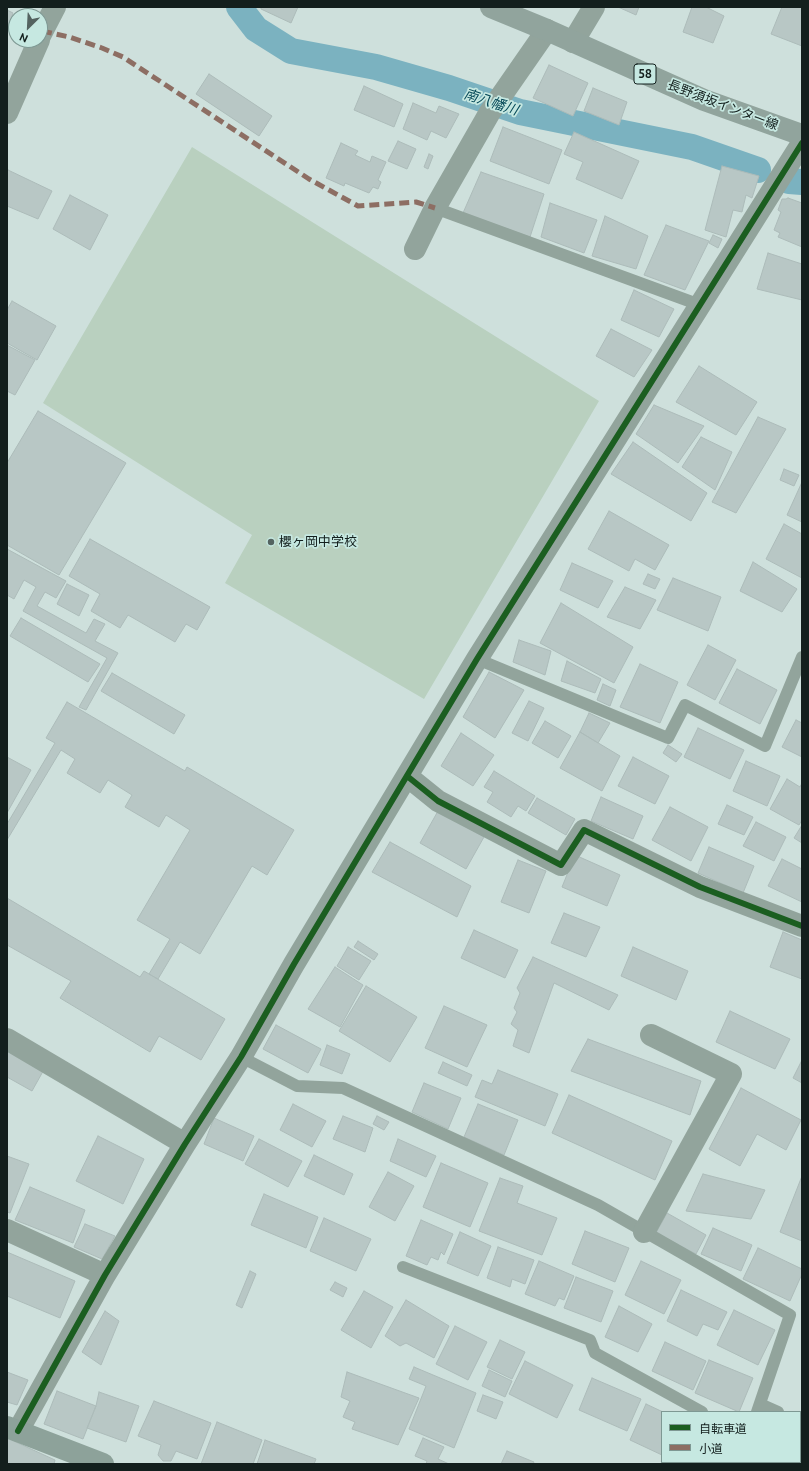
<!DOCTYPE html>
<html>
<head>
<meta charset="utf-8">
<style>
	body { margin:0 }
	#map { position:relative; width:809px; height:1471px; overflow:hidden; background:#cee0dc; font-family:Ubuntu,"Noto Sans JP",sans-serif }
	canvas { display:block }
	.frame { position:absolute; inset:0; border:8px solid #131f1d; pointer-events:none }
	.legend { position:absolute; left:661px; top:1411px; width:140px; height:52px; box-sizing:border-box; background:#c6e8e1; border:1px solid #7e9893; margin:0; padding:5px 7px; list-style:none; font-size:12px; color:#131f1d }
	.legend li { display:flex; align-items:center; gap:8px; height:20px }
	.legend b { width:20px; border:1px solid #7e9893 }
	.north { position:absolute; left:8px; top:8px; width:40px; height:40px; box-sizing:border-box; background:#c6e8e1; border:1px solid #7e9893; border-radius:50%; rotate:204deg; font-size:11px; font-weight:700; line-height:16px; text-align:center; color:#131f1d }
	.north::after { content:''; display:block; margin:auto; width:14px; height:18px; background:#546360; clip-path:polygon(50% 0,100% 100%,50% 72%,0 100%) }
</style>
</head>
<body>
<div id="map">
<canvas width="809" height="1471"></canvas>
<div class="frame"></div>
<ul class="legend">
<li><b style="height:5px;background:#1b5e20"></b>自転車道</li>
<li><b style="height:5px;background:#8d6e63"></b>小道</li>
</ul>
<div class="north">N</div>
</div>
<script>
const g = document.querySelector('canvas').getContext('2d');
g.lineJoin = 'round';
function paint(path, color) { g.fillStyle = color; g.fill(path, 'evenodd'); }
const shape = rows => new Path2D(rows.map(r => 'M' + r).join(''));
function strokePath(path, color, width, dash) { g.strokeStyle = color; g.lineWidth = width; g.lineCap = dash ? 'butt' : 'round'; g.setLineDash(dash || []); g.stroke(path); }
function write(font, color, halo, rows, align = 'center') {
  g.font = font + ' Ubuntu,"Noto Sans JP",sans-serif'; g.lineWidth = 3.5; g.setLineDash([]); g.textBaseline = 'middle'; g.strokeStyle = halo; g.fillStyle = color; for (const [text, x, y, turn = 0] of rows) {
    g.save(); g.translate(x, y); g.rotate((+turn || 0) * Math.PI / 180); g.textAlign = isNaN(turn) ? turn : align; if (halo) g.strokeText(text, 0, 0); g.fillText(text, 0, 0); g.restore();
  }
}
paint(shape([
	[192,147,599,401,424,699,225,583,252,535,43,403]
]), '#b9d0bf');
strokePath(shape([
	[239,7,256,29,291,51,376,67,449,88,520,112,692,147,758,170],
	[789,181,802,182]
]), '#7bb2c0', 26);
const building = shape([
	[261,7,298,7,291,23,261,9,261,7],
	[618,7,639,7,636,15,618,7],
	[692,7,706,7,724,16,713,43,683,32,692,7],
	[782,7,802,7,802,46,771,34,782,7],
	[7,10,13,13,7,29,7,10],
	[549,65,588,83,573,116,533,98,549,65],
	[209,74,272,116,259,136,196,94,209,74],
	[364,86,403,104,394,127,354,110,364,86],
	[593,88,627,102,619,125,584,111,593,88],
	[413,103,436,113,439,106,459,114,446,138,431,131,427,140,403,129,413,103],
	[503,127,562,150,549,184,490,161,503,127],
	[574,132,639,161,622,199,576,179,583,162,564,154,574,132],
	[398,141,416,149,407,169,388,161,398,141],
	[341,143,358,151,355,155,370,162,372,156,386,162,378,180,381,182,378,189,373,187,369,193,345,183,344,186,326,178,341,143],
	[429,154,433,156,428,169,424,167,429,154],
	[722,166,759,176,752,198,746,195,742,212,733,210,726,237,705,230,722,166],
	[8,170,52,191,38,219,7,206,7,173,8,170],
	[481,172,544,194,530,237,463,213,481,172],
	[70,195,108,215,90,250,53,229,70,195],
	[788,198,802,203,802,247,778,237,780,233,774,230,781,212,778,210,782,199,786,199,788,198],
	[550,203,597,220,584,253,541,237,550,203],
	[605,216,648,236,636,269,592,256,605,216],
	[666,225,709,241,685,290,644,275,666,225],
	[713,235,722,239,718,248,709,243,713,235],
	[768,253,802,264,802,300,757,289,768,253],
	[634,290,674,309,659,337,621,320,634,290],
	[12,301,56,326,37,360,7,343,7,310,12,301],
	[611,329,652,350,634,377,596,356,611,329],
	[7,345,35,360,15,395,7,391,7,345],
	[699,366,757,402,736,435,676,402,699,366],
	[654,405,704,426,678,463,636,434,654,405],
	[38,411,126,463,59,575,7,545,7,463,38,411],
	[758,417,786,429,736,513,712,502,758,417],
	[701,437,732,452,715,490,682,467,701,437],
	[633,442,707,493,691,521,611,474,633,442],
	[784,469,799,475,794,486,780,480,784,469],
	[802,482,802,522,787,515,802,482],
	[609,511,669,545,655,570,635,559,629,571,588,549,609,511],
	[784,524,802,534,802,578,766,559,784,524],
	[90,539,210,607,197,630,186,624,175,642,128,615,120,628,91,611,100,594,69,576,90,539],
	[7,549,66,581,56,598,45,592,37,606,86,633,94,619,105,624,95,641,118,653,86,710,79,707,107,658,23,611,36,587,24,580,14,599,7,595,7,549],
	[753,562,797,589,782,612,740,591,753,562],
	[572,563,613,581,598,608,560,590,572,563],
	[648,574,660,579,655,589,643,584,648,574],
	[673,578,721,597,708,631,657,610,673,578],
	[67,584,89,595,79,616,57,604,67,584],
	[625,587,656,600,640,629,607,617,625,587],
	[561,603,633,647,614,683,540,643,561,603],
	[21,618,100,664,88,682,10,636,21,618],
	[519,640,551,651,545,675,513,662,519,640],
	[708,645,736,660,715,700,687,685,708,645],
	[567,661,601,679,595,693,561,681,567,661],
	[640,664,678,682,660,723,620,707,640,664],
	[737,669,777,690,760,724,719,703,737,669],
	[489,672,524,690,495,738,463,717,489,672],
	[112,673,185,715,174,734,101,691,112,673],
	[603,684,616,690,610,706,597,700,603,684],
	[529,701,544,708,528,741,512,733,529,701],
	[67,702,185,771,187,767,294,830,267,875,252,866,200,954,180,942,158,979,149,974,170,939,137,920,190,830,166,815,159,827,125,807,132,795,108,780,100,793,67,773,75,759,61,750,7,840,7,824,55,743,46,738,67,702],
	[589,713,610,723,598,743,580,732,589,713],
	[796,720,802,723,802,757,782,747,796,720],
	[545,721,571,736,558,758,532,743,545,721],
	[698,728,744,750,730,779,684,757,698,728],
	[580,732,620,756,602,791,560,768,580,732],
	[461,733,494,755,473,786,441,766,461,733],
	[668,745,682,754,676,762,663,753,668,745],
	[7,757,31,770,7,813,7,757],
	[633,757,669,776,655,804,618,786,633,757],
	[746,761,780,776,767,806,733,791,746,761],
	[494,771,535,796,526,811,518,806,511,817,487,802,493,792,484,787,494,771],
	[787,779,800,787,802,783,802,820,799,825,770,809,787,779],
	[601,797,643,816,633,839,591,821,601,797],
	[537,798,575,819,566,835,528,813,537,798],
	[727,805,753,817,744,835,718,824,727,805],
	[670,807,708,827,691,861,652,840,670,807],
	[438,811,484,837,466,869,420,843,438,811],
	[756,822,786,837,774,861,743,846,756,822],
	[802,825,802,843,794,838,802,825],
	[390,842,471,886,457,917,372,872,390,842],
	[709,847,754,866,743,893,698,873,709,847],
	[575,855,620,875,607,906,562,887,575,855],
	[782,859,802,869,802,902,768,886,782,859],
	[518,860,546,871,529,913,501,902,518,860],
	[7,898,140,977,144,971,225,1019,201,1060,159,1036,150,1052,60,998,71,981,7,945,7,898],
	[564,913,600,927,586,957,551,943,564,913],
	[474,930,518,950,505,978,461,958,474,930],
	[783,932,802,940,802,979,770,967,783,932],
	[358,941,378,954,374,960,354,947,358,941],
	[348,947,371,961,359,980,337,966,348,947],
	[633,947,688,971,676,1000,621,976,633,947],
	[533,957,618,995,609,1010,554,983,529,1053,513,1046,518,1030,511,1024,517,1012,514,1008,520,993,517,988,533,957],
	[335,967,363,985,340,1027,308,1009,335,967],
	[366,986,417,1017,390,1062,339,1031,366,986],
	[444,1006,487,1025,467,1067,425,1048,444,1006],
	[730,1011,790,1039,775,1069,716,1042,730,1011],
	[276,1025,321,1049,308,1073,263,1049,276,1025],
	[588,1039,701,1081,690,1115,571,1071,588,1039],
	[7,1045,46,1066,32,1091,7,1077,7,1045],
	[327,1045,350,1054,342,1074,320,1065,327,1045],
	[802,1060,802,1083,793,1078,802,1060],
	[443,1062,472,1075,467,1086,438,1073,443,1062],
	[498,1070,558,1094,545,1126,475,1097,482,1080,492,1084,498,1070],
	[424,1083,461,1098,448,1129,412,1112,424,1083],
	[741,1088,801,1120,786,1150,757,1134,740,1166,709,1149,741,1088],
	[569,1095,672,1141,655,1180,552,1133,569,1095],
	[293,1104,326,1121,312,1147,280,1130,293,1104],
	[478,1104,518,1120,504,1155,464,1137,478,1104],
	[343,1116,373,1128,365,1152,333,1139,343,1116],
	[377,1116,389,1122,384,1130,373,1124,377,1116],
	[214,1118,254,1136,243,1161,204,1144,214,1118],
	[98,1136,144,1159,123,1204,76,1181,98,1136],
	[259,1139,302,1161,288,1187,245,1164,259,1139],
	[398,1139,436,1156,426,1177,390,1161,398,1139],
	[314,1155,353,1174,344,1195,304,1176,314,1155],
	[7,1156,29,1164,10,1213,7,1212,7,1156],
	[441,1163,488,1183,470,1227,423,1207,441,1163],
	[388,1172,414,1186,395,1221,369,1207,388,1172],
	[703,1174,765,1190,751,1219,686,1211,703,1174],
	[802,1176,802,1241,780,1232,802,1176],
	[500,1178,523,1186,517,1203,557,1218,542,1255,479,1231,500,1178],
	[30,1187,85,1210,73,1243,15,1220,30,1187],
	[264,1194,318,1217,306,1248,251,1225,264,1194],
	[667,1213,706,1235,696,1254,656,1233,667,1213],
	[324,1218,371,1239,356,1271,310,1251,324,1218],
	[421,1220,453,1234,444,1255,441,1252,438,1260,431,1257,427,1265,406,1256,421,1220],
	[85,1224,115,1236,102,1259,74,1247,85,1224],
	[713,1228,752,1245,741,1271,701,1254,713,1228],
	[585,1231,629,1248,615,1282,572,1264,585,1231],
	[460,1232,491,1246,478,1276,447,1263,460,1232],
	[498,1247,534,1260,525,1284,512,1279,510,1287,487,1278,498,1247],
	[758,1248,802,1269,802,1274,790,1301,743,1279,758,1248],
	[7,1252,75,1281,60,1318,7,1296,7,1252],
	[539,1261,574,1276,564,1300,559,1298,555,1306,525,1294,539,1261],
	[641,1261,681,1280,664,1314,625,1295,641,1261],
	[250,1271,256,1274,242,1308,236,1305,250,1271],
	[576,1277,613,1291,601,1322,564,1308,576,1277],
	[335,1282,347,1288,343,1297,330,1290,335,1282],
	[681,1290,727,1312,718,1330,703,1324,697,1336,667,1321,681,1290],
	[364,1291,393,1307,371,1348,341,1330,364,1291],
	[406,1300,449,1326,434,1358,406,1343,400,1346,385,1336,406,1300],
	[619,1306,652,1324,638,1352,605,1337,619,1306],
	[734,1310,775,1330,758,1365,717,1345,734,1310],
	[105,1311,119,1321,101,1365,82,1352,105,1311],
	[455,1326,487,1342,468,1380,436,1364,455,1326],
	[500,1340,525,1352,512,1379,487,1367,500,1340],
	[665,1342,706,1361,693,1390,652,1371,665,1342],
	[709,1360,753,1378,739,1412,695,1393,709,1360],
	[525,1361,573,1385,557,1418,509,1394,525,1361],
	[414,1367,476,1393,454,1448,409,1429,426,1386,409,1379,414,1367],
	[489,1370,512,1381,505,1397,482,1386,489,1370],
	[7,1372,28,1380,17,1405,7,1402,7,1372],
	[347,1372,419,1398,398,1445,352,1429,355,1422,343,1417,350,1401,341,1397,347,1372],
	[592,1378,641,1399,627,1431,579,1410,592,1378],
	[57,1391,96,1406,83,1439,44,1424,57,1391],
	[99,1392,139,1406,126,1442,87,1428,96,1406,99,1392],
	[483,1395,503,1402,496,1419,477,1411,483,1395],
	[154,1401,211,1423,197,1459,176,1451,171,1461,163,1461,158,1455,161,1445,138,1436,154,1401],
	[646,1404,663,1412,662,1455,630,1440,646,1404],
	[217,1422,262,1440,253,1464,201,1464,217,1422],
	[7,1438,55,1460,54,1464,7,1464,7,1438],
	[423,1438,444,1447,438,1459,449,1464,426,1464,427,1461,415,1456,423,1438],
	[265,1440,316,1459,314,1464,257,1464,265,1440],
	[507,1451,534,1462,533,1464,501,1464,507,1451],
	[673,1462,723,1462,722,1464,672,1464,673,1462]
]);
paint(building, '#b8c7c5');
strokePath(building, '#acbbb9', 1);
strokePath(shape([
	[435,208,700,305],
	[477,659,668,738,685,705,765,746,802,657],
	[241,1057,297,1086,343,1088,598,1205,790,1315,757,1412],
	[403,1267,590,1340,595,1353,702,1412],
	[760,1404,778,1412],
	[800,1422,802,1423]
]), '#92a49c', 12);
strokePath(shape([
	[40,36,55,7],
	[573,42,594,7],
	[7,113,39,40],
	[415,249,435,208,490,112,547,30],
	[407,776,438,801,561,865,584,830,700,887,802,926],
	[7,1039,185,1144],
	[7,1230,105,1275],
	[644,1232,731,1074,651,1035],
	[18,1431,105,1275,185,1144,241,1057,294,964,477,659,802,143]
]), '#92a49c', 22);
strokePath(shape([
	[7,1427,103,1464]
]), '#8da29a', 22);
strokePath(shape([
	[491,7,547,30,704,100,802,135]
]), '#91a49d', 22);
strokePath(shape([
	[42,31,69,37,102,48,123,57,309,179,358,206,416,202,435,208]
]), '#8d6e63', 5, [10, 5]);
strokePath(shape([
	[407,776,438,801,561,865,584,830,700,887,802,926],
	[18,1431,105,1275,185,1144,241,1057,294,964,477,659,802,143]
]), '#1b5e20', 6);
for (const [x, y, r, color] of [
	[271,542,4,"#546360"]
]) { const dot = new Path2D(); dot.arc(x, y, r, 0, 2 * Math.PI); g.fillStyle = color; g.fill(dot); strokePath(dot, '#c6e8e1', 1.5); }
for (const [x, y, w] of [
	[645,74,22]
]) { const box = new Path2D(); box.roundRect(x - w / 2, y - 10, w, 20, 3); g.fillStyle = '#c6e8e1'; g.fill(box); strokePath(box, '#131f1d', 1); }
write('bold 12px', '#131f1d', null, [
	["58",645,74]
]);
write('13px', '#131f1d', '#c6e8e1', [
	["長野須坂インター線",723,105,21]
]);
write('13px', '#131f1d', '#c6e8e1', [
	["櫻ヶ岡中学校",279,542]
], 'left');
write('italic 14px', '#054857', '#c6e8e1', [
	["南八幡川",491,102,18]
]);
</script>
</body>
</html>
